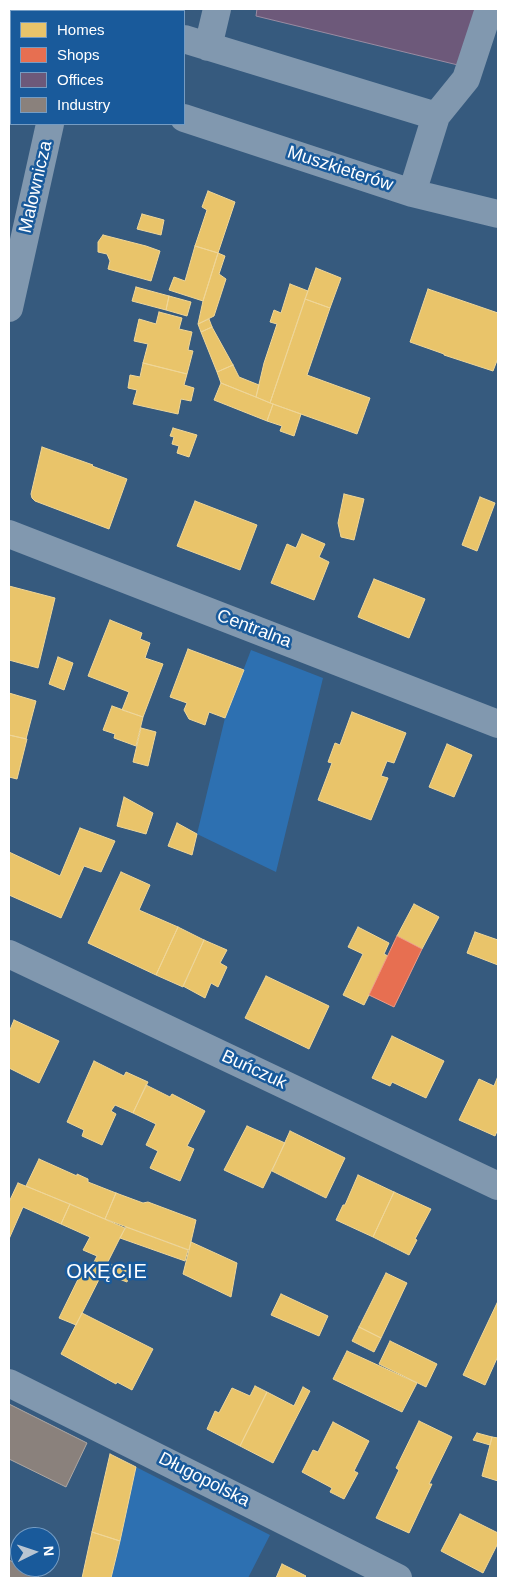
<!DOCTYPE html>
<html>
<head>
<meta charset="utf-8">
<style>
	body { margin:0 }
	#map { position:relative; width:507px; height:1587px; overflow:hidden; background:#365a7e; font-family:Helvetica,sans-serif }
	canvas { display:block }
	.frame { position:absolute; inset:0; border:10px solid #fff; pointer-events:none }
	.legend { position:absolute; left:10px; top:10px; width:175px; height:115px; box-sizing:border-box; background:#195a9b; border:1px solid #759cc3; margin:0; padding:6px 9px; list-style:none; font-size:15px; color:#fff }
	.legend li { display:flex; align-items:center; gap:10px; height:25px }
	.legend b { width:25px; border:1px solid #759cc3 }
	.north { position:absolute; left:10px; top:1527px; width:50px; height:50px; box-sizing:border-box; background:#195a9b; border:1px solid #759cc3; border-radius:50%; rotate:86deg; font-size:14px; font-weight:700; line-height:20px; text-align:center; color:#fff }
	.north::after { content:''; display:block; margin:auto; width:18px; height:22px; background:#b9c5d2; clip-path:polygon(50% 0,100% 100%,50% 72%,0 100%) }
</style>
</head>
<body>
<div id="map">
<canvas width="507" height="1587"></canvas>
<div class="frame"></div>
<ul class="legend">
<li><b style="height:14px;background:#e9c46a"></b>Homes</li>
<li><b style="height:14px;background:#e76f51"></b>Shops</li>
<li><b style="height:14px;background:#6d597a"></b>Offices</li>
<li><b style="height:14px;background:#8a817c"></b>Industry</li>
</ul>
<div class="north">N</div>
</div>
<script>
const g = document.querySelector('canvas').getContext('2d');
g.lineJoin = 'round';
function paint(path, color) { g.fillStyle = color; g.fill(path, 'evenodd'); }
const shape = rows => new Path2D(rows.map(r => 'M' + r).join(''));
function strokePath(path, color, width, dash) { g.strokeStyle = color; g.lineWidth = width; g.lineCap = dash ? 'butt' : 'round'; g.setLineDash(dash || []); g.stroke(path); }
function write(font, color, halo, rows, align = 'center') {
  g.font = font + ' Helvetica,sans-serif'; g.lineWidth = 5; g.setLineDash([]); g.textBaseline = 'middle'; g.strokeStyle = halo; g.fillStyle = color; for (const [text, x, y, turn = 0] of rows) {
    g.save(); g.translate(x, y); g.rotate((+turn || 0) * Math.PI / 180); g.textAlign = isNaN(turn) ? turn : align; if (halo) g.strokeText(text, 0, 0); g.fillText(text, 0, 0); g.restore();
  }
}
paint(shape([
	[251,650,323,678,276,872,197,834,225,718],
	[136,1467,270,1535,248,1578,111,1578]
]), '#2d70b1');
const homes = shape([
	[208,191,235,202,218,253,195,246,207,210,202,207,208,191],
	[142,214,164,220,161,235,137,229,142,214],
	[103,235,146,246,160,251,151,281,108,269,110,261,107,254,98,252,98,242,103,235],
	[195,246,218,253,203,301,169,290,174,277,185,281,195,246],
	[218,253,225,256,219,274,226,279,214,316,198,324,203,301,218,253],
	[316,268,341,278,330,308,305,299,316,268],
	[290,284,308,291,270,403,256,397,264,363,277,324,270,322,274,310,281,313,290,284],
	[136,287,169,296,166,310,132,301,136,287],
	[428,289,498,313,498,358,493,371,444,355,444,354,410,342,428,289],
	[169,296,191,302,187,316,166,310,169,296],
	[305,299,330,308,307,375,370,398,357,434,270,403,305,299],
	[159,312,182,318,179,329,192,332,188,350,193,351,187,374,143,363,148,344,134,341,139,319,156,324,159,312],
	[209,319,212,327,201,332,198,324,209,319],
	[212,327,233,365,217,372,201,332,212,327],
	[143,363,187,374,184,385,194,388,191,401,181,399,178,414,133,404,137,390,128,388,130,375,140,377,143,363],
	[233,365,239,377,259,385,256,397,221,383,217,372,233,365],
	[221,383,273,404,267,421,214,400,221,383],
	[273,404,301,414,294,436,280,431,282,426,267,421,273,404],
	[173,428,197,435,189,457,177,453,179,446,172,444,174,437,170,436,173,428],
	[42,447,93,465,92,466,127,479,109,529,35,501,32,498,31,494,42,447],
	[344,494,364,499,354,540,341,537,338,523,344,494],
	[480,497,495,503,477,551,462,545,480,497],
	[195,501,257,525,240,570,177,546,195,501],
	[302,534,325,544,319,557,329,562,314,600,271,583,287,544,296,548,302,534],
	[374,579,425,599,409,638,358,617,374,579],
	[9,586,55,598,38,668,9,660,9,586],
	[110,620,142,633,140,639,150,643,145,658,163,664,143,717,122,710,129,692,88,676,110,620],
	[188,649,244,670,225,718,209,712,205,725,189,719,184,710,187,703,170,697,188,649],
	[58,657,73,663,64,690,49,684,58,657],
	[9,693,36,701,26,739,9,735,9,693],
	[112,706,143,717,136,746,114,738,115,734,103,730,112,706],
	[352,712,406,733,394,763,387,761,381,776,388,778,371,820,318,800,332,763,328,762,335,743,340,745,352,712],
	[141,728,156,732,148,766,133,762,141,728],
	[9,735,27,739,17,779,9,777,9,735],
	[447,744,472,755,454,797,429,787,447,744],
	[124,797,153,813,146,834,117,826,124,797],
	[177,823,197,834,192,855,168,846,177,823],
	[80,828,115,841,101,872,84,866,61,918,9,895,9,852,60,876,80,828],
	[121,872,150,885,139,910,178,927,156,975,88,943,121,872],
	[414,904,439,917,422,949,397,936,414,904],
	[178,927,204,940,183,987,156,975,178,927],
	[358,927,389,943,384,954,388,956,364,1005,343,995,363,954,348,947,358,927],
	[475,932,498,940,498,965,467,953,475,932],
	[204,940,227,950,220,963,227,967,218,987,211,983,205,998,183,986,204,940],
	[266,976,329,1006,309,1049,245,1018,266,976],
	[14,1020,59,1041,39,1083,9,1068,9,1032,14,1020],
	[392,1036,444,1061,426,1098,392,1082,390,1086,372,1078,392,1036],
	[94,1061,124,1076,126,1072,148,1082,133,1113,115,1105,111,1111,116,1114,102,1145,82,1136,84,1130,67,1122,94,1061],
	[498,1076,498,1129,495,1136,459,1120,479,1079,494,1086,498,1076],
	[146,1085,170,1097,172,1094,205,1111,187,1146,194,1149,180,1181,150,1168,158,1151,146,1145,156,1124,133,1113,146,1085],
	[247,1126,285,1143,263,1188,224,1170,247,1126],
	[290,1131,345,1158,326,1198,272,1171,290,1131],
	[39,1159,77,1176,77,1174,88,1179,88,1182,116,1193,105,1219,26,1186,39,1159],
	[358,1175,394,1192,373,1237,336,1220,343,1205,345,1205,358,1175],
	[18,1183,70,1204,61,1224,23,1207,9,1239,9,1202,18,1183],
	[394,1192,431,1209,415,1239,417,1240,409,1255,373,1237,394,1192],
	[116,1193,143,1203,148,1202,196,1220,189,1250,105,1219,116,1193],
	[70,1204,125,1228,76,1325,59,1318,85,1265,91,1268,97,1256,83,1250,90,1237,61,1224,70,1204],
	[126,1227,188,1250,185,1261,120,1238,126,1227],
	[191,1242,237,1263,231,1297,183,1274,191,1242],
	[108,1263,130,1272,127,1282,103,1273,108,1263],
	[386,1273,407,1283,381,1338,359,1327,386,1273],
	[281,1294,328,1316,319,1336,271,1315,281,1294],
	[498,1301,498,1356,485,1385,463,1375,498,1301],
	[82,1313,153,1349,132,1390,117,1382,116,1384,61,1354,82,1313],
	[359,1327,381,1338,374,1352,352,1341,359,1327],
	[390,1341,437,1364,426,1387,379,1364,390,1341],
	[347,1351,417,1383,402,1412,333,1379,347,1351],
	[255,1386,267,1392,240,1446,207,1429,215,1411,219,1413,232,1388,250,1396,255,1386],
	[303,1387,310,1391,273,1463,240,1446,267,1392,294,1406,303,1387],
	[419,1421,452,1437,429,1484,432,1484,409,1533,376,1518,399,1470,396,1468,419,1421],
	[333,1422,369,1441,354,1471,358,1473,344,1499,330,1492,332,1488,302,1472,313,1450,318,1452,333,1422],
	[477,1433,492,1437,490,1445,473,1440,477,1433],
	[492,1437,498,1438,498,1481,482,1476,492,1437],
	[110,1454,136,1467,120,1541,92,1532,110,1454],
	[460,1514,498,1533,498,1543,483,1573,441,1551,460,1514],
	[92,1532,120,1541,111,1578,82,1578,92,1532],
	[282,1564,306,1576,304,1578,276,1578,282,1564]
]);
paint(homes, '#e9c46a');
strokePath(homes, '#f0d697', 1);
const shops = shape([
	[397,936,422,949,394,1007,369,995,397,936]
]);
paint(shops, '#e76f51');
strokePath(shops, '#ee9a85', 1);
const offices = shape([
	[257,9,475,9,462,66,256,16,257,9]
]);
paint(offices, '#6d597a');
strokePath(offices, '#998ba2', 1);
const industry = shape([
	[9,1404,87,1443,66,1487,9,1459,9,1404],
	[9,1560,36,1574,40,1578,9,1578,9,1560]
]);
paint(industry, '#8a817c');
strokePath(industry, '#ada7a3', 1);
strokePath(shape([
	[84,9,92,11],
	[184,39,436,116],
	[208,47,217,9],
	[9,58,11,58],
	[184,118,412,193,498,214],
	[412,193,436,116,466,79,489,9],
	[9,308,50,124],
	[9,534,498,724],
	[9,954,498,1186],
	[9,1383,398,1578]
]), '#8198af', 28);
write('18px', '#fff', '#195a9b', [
	["Muszkieterów",340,169,18],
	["Malownicza",36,187,-77],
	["Centralna",254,629,21],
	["Buńczuk",254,1070,25],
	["Długopolska",204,1480,27]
]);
g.letterSpacing = '1px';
write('20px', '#fff', '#195a9b', [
	["OKĘCIE",107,1272]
]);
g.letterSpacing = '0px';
</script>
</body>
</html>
